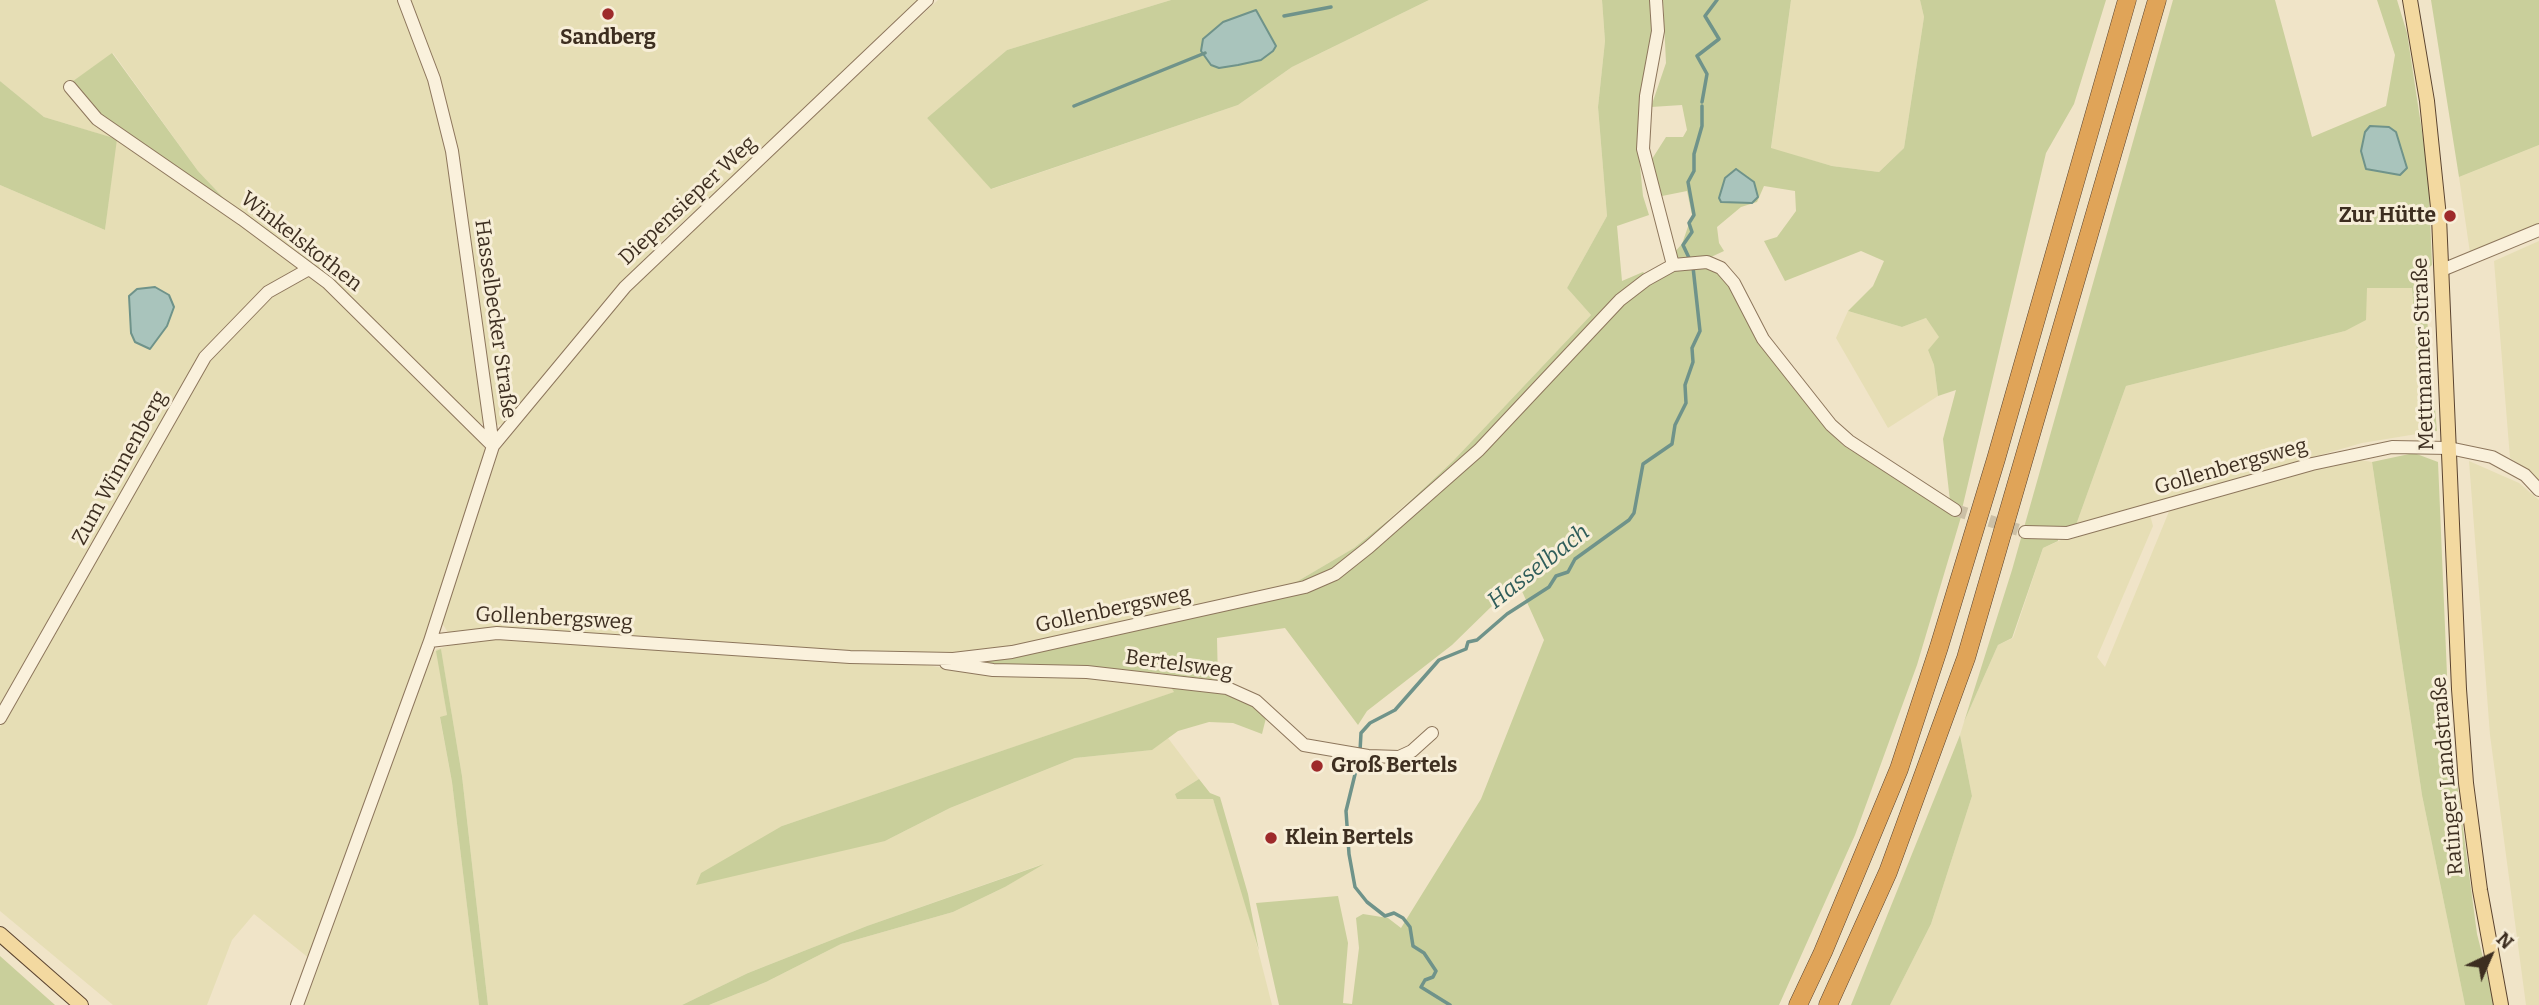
<!DOCTYPE html>
<html>
<head>
<meta charset="utf-8">
<style>
	body { margin:0 }
	#map { position:relative; width:2539px; height:1005px; overflow:hidden; background:#f0e4c8; font-family:Bitter,serif }
	canvas { display:block }
	.north { position:absolute; left:2455px; top:921px; width:70px; height:70px; -webkit-text-stroke:5px #f7eed8; paint-order:stroke; rotate:44deg; font-size:19px; font-weight:700; line-height:28px; text-align:center; color:#3d2e20 }
	.north::after { content:''; display:block; margin:auto; width:24px; height:32px; background:#3d2e20; clip-path:polygon(50% 0,100% 100%,50% 72%,0 100%) }
</style>
</head>
<body>
<div id="map">
<canvas width="2539" height="1005"></canvas>
<div class="north">N</div>
</div>
<script>
const g = document.querySelector('canvas').getContext('2d');
g.lineJoin = 'round';
function paint(path, color) { g.fillStyle = color; g.fill(path, 'evenodd'); }
const shape = rows => new Path2D(rows.map(r => 'M' + r).join(''));
function strokePath(path, color, width, dash) { g.strokeStyle = color; g.lineWidth = width; g.lineCap = dash ? 'butt' : 'round'; g.setLineDash(dash || []); g.stroke(path); }
function write(font, color, halo, rows, align = 'center') {
  g.font = font + ' Bitter,serif'; g.lineWidth = 6; g.setLineDash([]); g.textBaseline = 'middle'; g.strokeStyle = halo; g.fillStyle = color; for (const [text, x, y, turn = 0] of rows) {
    g.save(); g.translate(x, y); g.rotate((+turn || 0) * Math.PI / 180); g.textAlign = isNaN(turn) ? turn : align; if (halo) g.strokeText(text, 0, 0); g.fillText(text, 0, 0); g.restore();
  }
}
paint(shape([
	[0,0,400,0,429,79,448,151,487,423,478,424,391,341,235,210,198,171,113,53,70,84,325,286,481,440,486,452,461,540,310,959,254,914,232,940,207,1005,113,1005,0,911,0,727,18,697,0,710,0,185,105,230,116,139,44,117,0,81],
	[408,0,921,0,795,122,665,238,621,285,506,424,496,425,458,146],
	[938,0,1171,0,1007,50,927,118,992,189,1238,105,1292,67,1429,0,1602,0,1605,41,1598,107,1607,216,1567,288,1591,315,1453,461,1397,512,1354,548,1298,581,1277,589,1034,643,933,655,449,634,442,623,499,450,627,292],
	[1791,0,1920,0,1924,17,1904,148,1879,172,1832,166,1771,149],
	[2539,145,2539,224,2470,253,2459,177],
	[2539,241,2539,482,2528,470,2510,458,2494,261],
	[2367,288,2412,288,2423,433,2362,443,2076,525,2126,386,2345,331],
	[1848,311,1902,327,1926,318,1940,337,1928,350,1934,365,1938,396,1888,428,1836,338],
	[2355,459,2372,462,2422,795,2465,1005,1890,1005,1931,924,1972,796,1960,735,1964,722,1998,645,2013,638,2043,548,2079,532,2150,515,2153,526,2097,657,2105,667,2170,509],
	[2469,461,2519,483,2539,500,2539,1005,2526,1005,2490,735],
	[482,637,913,663,957,670,1087,675,1169,684,1175,692,782,826,885,841,950,808,1075,758,1151,750,1168,738,1199,779,1175,794,1213,799,1245,899,1272,1005,709,1005,766,982,841,944,953,912,1005,887,1040,865,867,926,748,973,682,1005,488,1005,462,776,441,650,437,651,447,715,440,718,452,782,479,1005,304,1005,429,656,437,649]
]), '#e6deb5');
paint(shape([
	[1171,0,1429,0,1292,67,1238,105,991,189,927,118,1007,50],
	[1256,10,1211,65,1201,51,1223,22],
	[1602,0,1652,0,1654,29,1638,146,1643,196,1649,215,1617,226,1622,281,1643,272,1647,276,1478,448,1353,556,1302,586,1277,589,1298,581,1354,548,1397,513,1453,461,1591,315,1567,288,1607,216,1598,107,1605,41],
	[1663,0,1791,0,1771,148,1832,166,1879,172,1904,148,1924,17,1920,0,2106,0,2074,104,2046,153,1962,509,1950,501,1943,439,1956,390,1938,396,1934,365,1928,350,1939,337,1926,318,1902,327,1848,311,1873,286,1884,261,1861,251,1785,281,1764,241,1777,237,1796,211,1795,191,1764,186,1757,202,1741,207,1717,227,1719,243,1724,251,1711,257,1669,258,1682,244,1692,215,1687,191,1657,197,1652,159,1666,137,1683,137,1687,130,1682,105,1651,107,1666,63],
	[2173,0,2275,0,2312,137,2386,106,2395,55,2377,0,2397,0,2407,33,2428,171,2432,265,2423,273,2437,431,2423,433,2412,288,2367,288,2366,320,2345,331,2126,386,2076,525,2057,527,2058,541,2043,548,2012,638,1998,645,1964,722,2012,570],
	[2431,0,2539,0,2539,145,2459,177],
	[112,53,198,171,235,210,124,137,69,84],
	[0,81,44,117,117,139,105,230,0,185],
	[1704,267,1718,273,1727,283,1758,341,1829,432,1844,446,1961,517,1917,665,1855,835,1779,1005,1279,1005,1256,903,1338,896,1348,943,1343,1003,1352,1004,1359,948,1356,918,1363,914,1388,918,1401,928,1481,799,1544,640,1521,589,1493,605,1452,645,1367,711,1358,725,1285,628,1217,638,1218,683,1158,673,959,663,1324,581,1477,457,1626,299,1671,269],
	[2414,453,2438,462,2449,722,2477,934,2495,1005,2465,1005,2422,795,2372,462],
	[441,649,462,776,488,1005,479,1005,452,782,440,717,447,715,436,651],
	[1169,684,1239,697,1267,714,1262,734,1233,723,1209,722,1178,731,1152,750,1075,758,950,808,885,841,696,885,701,873,782,826,1174,692],
	[1960,735,1972,796,1931,924,1890,1005,1851,1005],
	[1199,779,1210,793,1220,797,1248,894,1259,951,1213,799,1177,799,1175,794],
	[1044,864,1005,887,953,912,841,944,766,982,709,1005,682,1005,748,973,867,926],
	[0,956,55,1005,0,1005]
]), '#c9cf9b');
const water = shape([
	[1256,10,1276,46,1273,51,1261,60,1238,65,1219,68,1211,65,1201,51,1203,39,1223,22,1256,10],
	[2370,126,2389,127,2396,132,2407,168,2400,175,2366,169,2361,151,2365,132,2370,126],
	[1736,169,1754,182,1758,197,1752,203,1721,202,1719,198,1725,178,1736,169],
	[155,287,169,295,174,307,167,326,150,349,135,342,131,333,129,296,137,289,155,287]
]);
paint(water, '#a9c4bc');
strokePath(water, '#6f938a', 2);
strokePath(shape([
	[1284,16,1331,7],
	[1702,102,1707,74,1697,56,1719,39,1705,16,1717,0],
	[1074,106,1205,53],
	[1690,260,1683,245,1692,232,1689,223,1694,215,1688,182,1694,171,1694,154,1702,126,1702,106],
	[1360,751,1361,733,1370,723,1395,710,1439,660,1466,649,1468,642,1477,640,1507,614,1549,587,1556,576,1568,572,1575,559,1629,520,1634,513,1643,464,1672,444,1675,425,1686,403,1685,385,1693,362,1692,348,1700,331,1693,267],
	[1359,758,1346,811,1349,854,1355,887,1367,902,1385,916,1394,913,1403,918,1410,927,1413,946,1424,953,1436,971,1433,977,1425,980,1421,987,1450,1005]
]), '#6f938a', 3.5);
strokePath(shape([
	[1955,510,2025,532]
]), '#ccc0a6', 12, [12, 6]);
const minor = shape([
	[404,0,434,79,452,151,493,446,430,641],
	[1656,0,1658,31,1646,96,1643,149,1673,265],
	[70,87,97,119,242,219,328,283,493,446],
	[2442,270,2539,230],
	[493,446,625,287,927,0],
	[2025,532,2067,533,2312,464,2392,447,2449,448,2492,457,2525,475,2539,490],
	[946,663,993,670,1087,672,1227,688,1256,701,1304,745,1368,756,1399,757,1412,751,1432,733],
	[0,718,205,357,268,292,309,269],
	[297,1005,430,641,497,633,850,657,953,659,1012,652,1305,587,1335,574,1369,547,1479,450,1620,300,1646,280,1673,265,1707,262,1721,268,1734,283,1763,339,1831,425,1849,441,1955,510]
]);
const major = shape([
	[2410,0,2427,101,2439,217,2459,689,2466,783,2480,890,2501,1005],
	[0,934,81,1005]
]);
const highway = shape([
	[1798,1005,1823,952,1899,769,1939,647,1996,459,2127,0],
	[1828,1005,1888,872,1966,658,2157,0]
]);
strokePath(minor, '#8d765c', 14);
strokePath(major, '#5b4430', 16);
strokePath(highway, '#5b4430', 19);
strokePath(minor, '#faf1dc', 12);
strokePath(major, '#f3d9a0', 14);
strokePath(highway, '#e0a458', 18);
for (const [x, y, r, color] of [
	[608,14,7,"#9e2a2b"],
	[2450,216,7,"#9e2a2b"],
	[1317,766,7,"#9e2a2b"],
	[1271,838,7,"#9e2a2b"]
]) { const dot = new Path2D(); dot.arc(x, y, r, 0, 2 * Math.PI); g.fillStyle = color; g.fill(dot); strokePath(dot, '#f7eed8', 2.5); }
write('bold 21px', '#3d2e20', '#f7eed8', [
	["Sandberg",608,38,"center"],
	["Zur Hütte",2436,216,"right"],
	["Groß Bertels",1331,766],
	["Klein Bertels",1285,838]
], 'left');
write('21px', '#3d2e20', '#f7eed8', [
	["Diepensieper Weg",688,201,-43],
	["Winkelskothen",301,242,38],
	["Hasselbecker Straße",495,319,82],
	["Mettmanner Straße",2424,354,-92],
	["Gollenbergsweg",2231,467,-16],
	["Zum Winnenberg",120,468,-61],
	["Gollenbergsweg",1113,610,-12],
	["Gollenbergsweg",554,619,3],
	["Bertelsweg",1179,665,8],
	["Ratinger Landstraße",2448,776,-95]
]);
write('italic 23px', '#2f5d5a', '#f7eed8', [
	["Hasselbach",1539,567,-38]
]);
</script>
</body>
</html>
